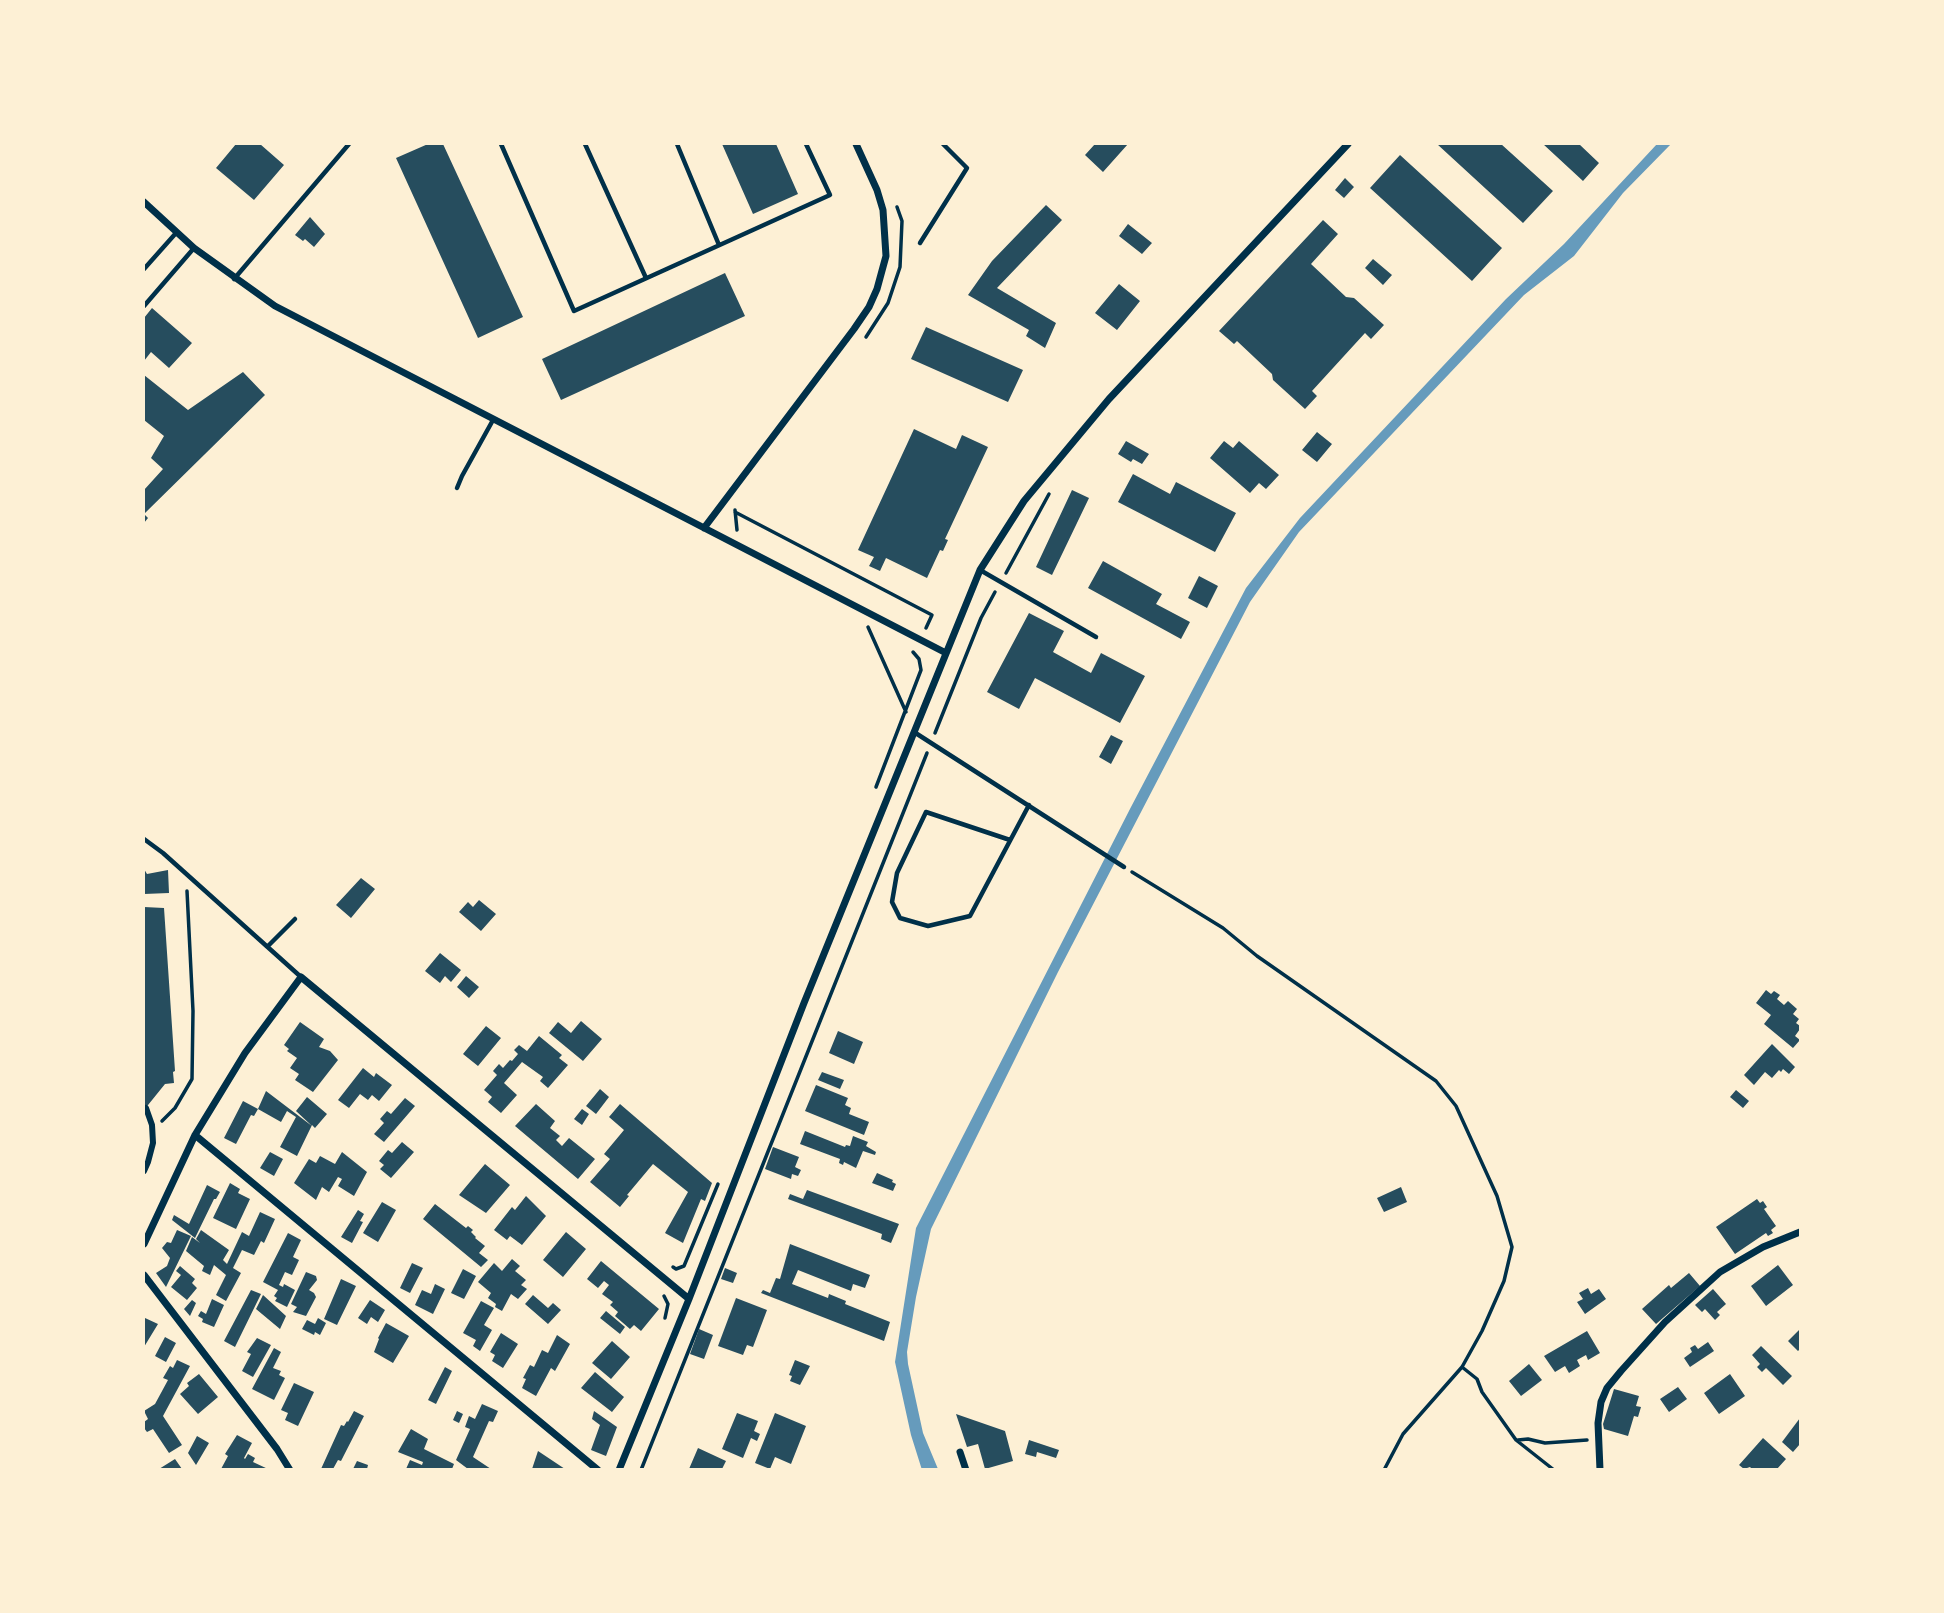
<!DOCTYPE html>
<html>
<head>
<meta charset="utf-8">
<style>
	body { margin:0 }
	#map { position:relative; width:1944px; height:1613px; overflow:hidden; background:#fdf0d5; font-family:Literata,serif }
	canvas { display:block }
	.frame { position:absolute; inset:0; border:145px solid #fdf0d5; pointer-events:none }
</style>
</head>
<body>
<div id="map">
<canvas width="1944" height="1613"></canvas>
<div class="frame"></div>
</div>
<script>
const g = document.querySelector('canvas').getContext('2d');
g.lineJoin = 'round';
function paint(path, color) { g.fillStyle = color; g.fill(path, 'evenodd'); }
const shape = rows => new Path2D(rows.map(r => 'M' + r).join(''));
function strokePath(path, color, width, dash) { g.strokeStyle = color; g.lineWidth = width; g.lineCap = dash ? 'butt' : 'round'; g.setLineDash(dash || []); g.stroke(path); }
paint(shape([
	[1657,144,1671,144,1623,193,1574,256,1524,295,1299,532,1250,602,1058,972,931,1229,916,1297,907,1352,908,1364,923,1433,938,1469,922,1470,911,1435,895,1362,916,1228,1131,807,1246,588,1300,518,1506,299,1564,244]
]), '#669bbc');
paint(shape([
	[236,144,260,144,284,165,254,200,216,168],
	[428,144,443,144,523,317,478,338,396,158],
	[722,144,776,144,798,194,753,214],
	[1095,144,1128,144,1103,172,1085,155],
	[1437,144,1501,144,1553,191,1523,223],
	[1543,144,1579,144,1599,163,1583,181],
	[1400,155,1502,248,1472,281,1370,188],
	[1345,178,1354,187,1344,198,1335,190],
	[1046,205,1062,220,997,288,1056,323,1045,348,1026,336,1029,330,968,295,992,261],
	[310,217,325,234,314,247,305,239,303,241,295,235],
	[1323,220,1338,234,1311,264,1346,297,1354,298,1384,325,1371,339,1365,333,1312,391,1317,396,1305,409,1273,380,1272,374,1237,341,1234,344,1219,331],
	[1128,224,1152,243,1142,254,1119,236],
	[1373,259,1392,275,1383,285,1365,268],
	[725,273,745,316,561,400,542,359],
	[1119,284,1140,301,1117,330,1095,313],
	[152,308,192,343,169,368,151,352,144,361,144,318],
	[926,327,1023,370,1008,402,911,359],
	[243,372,265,395,144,514,148,518,144,523,144,490,163,469,151,458,164,436,144,420,144,375,188,410],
	[914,429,956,449,962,435,988,447,945,539,948,540,943,551,940,550,927,578,886,558,880,571,869,566,874,557,858,550],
	[1317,432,1332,444,1317,462,1302,450],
	[1126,441,1149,454,1142,464,1133,459,1131,462,1118,454],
	[1224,441,1233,448,1239,441,1279,475,1266,489,1259,483,1250,493,1210,458],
	[1133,474,1170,494,1176,482,1236,513,1215,552,1118,502],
	[1072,490,1089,498,1052,575,1036,567],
	[1103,561,1162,594,1156,604,1190,622,1181,639,1088,588],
	[1199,576,1218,586,1207,608,1188,598],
	[1029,613,1064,631,1053,652,1091,673,1101,653,1145,676,1120,723,1035,678,1019,709,987,692],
	[1111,735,1123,741,1111,764,1099,757],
	[144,869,147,874,168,870,169,893,144,894],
	[361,878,375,889,351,918,336,905],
	[479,900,496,914,481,931,459,912,468,902,473,907],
	[144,907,164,908,175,1071,173,1072,174,1083,165,1084,144,1110],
	[440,953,461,970,451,982,445,976,440,983,425,971],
	[466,976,479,987,469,998,457,987],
	[1766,990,1771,994,1774,991,1780,995,1777,999,1784,1005,1788,1001,1797,1009,1793,1014,1799,1019,1796,1023,1800,1026,1800,1029,1795,1036,1800,1040,1793,1048,1764,1024,1771,1015,1756,1003],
	[581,1021,602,1039,583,1061,549,1033,558,1022,571,1033],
	[300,1022,324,1039,319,1047,330,1051,338,1060,313,1092,295,1080,299,1074,290,1068,297,1058,287,1051,289,1049,284,1045],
	[486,1026,501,1038,478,1066,463,1054],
	[838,1031,863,1042,854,1064,829,1053],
	[539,1036,562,1055,559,1058,568,1065,548,1088,540,1081,543,1077,522,1062,504,1083,517,1095,501,1113,488,1102,492,1097,484,1090,497,1075,493,1071,499,1064,503,1068,510,1060,512,1061,518,1054,514,1050,519,1045,527,1051],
	[1772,1044,1795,1067,1789,1074,1783,1069,1781,1072,1779,1070,1772,1078,1765,1072,1754,1085,1744,1075],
	[363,1068,374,1077,376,1073,392,1085,379,1101,372,1095,368,1100,360,1094,349,1108,338,1100],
	[822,1072,844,1080,840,1089,818,1080],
	[816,1085,848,1098,845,1105,851,1108,849,1114,869,1122,864,1135,805,1111],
	[600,1089,609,1097,596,1114,586,1106],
	[1736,1090,1749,1101,1743,1108,1730,1097],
	[266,1091,312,1126,296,1111,307,1097,327,1114,315,1128,312,1125,297,1156,280,1147,296,1117,287,1111,281,1122,258,1109],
	[405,1098,415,1106,384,1142,374,1134,384,1123,380,1119,387,1111,391,1114],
	[243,1101,258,1109,254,1116,251,1115,236,1144,224,1138],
	[536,1104,555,1121,550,1128,560,1136,556,1140,562,1146,569,1138,595,1159,578,1179,515,1126],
	[620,1104,712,1183,705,1201,701,1199,683,1243,665,1233,688,1192,653,1164,627,1195,629,1196,620,1207,590,1182,610,1159,604,1154,624,1130,609,1117],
	[582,1109,589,1114,582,1125,574,1119],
	[805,1131,845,1147,846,1145,850,1146,853,1136,868,1142,866,1146,876,1152,875,1155,863,1151,856,1168,844,1162,843,1165,839,1163,840,1159,800,1144],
	[402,1142,414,1152,391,1178,380,1169,384,1165,379,1161,388,1150,392,1153],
	[773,1147,799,1157,795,1167,801,1170,798,1176,792,1174,791,1179,765,1169],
	[270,1152,283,1159,274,1176,260,1168],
	[342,1152,367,1172,354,1196,338,1186,342,1179,338,1177,329,1192,322,1187,316,1200,294,1183,309,1159,316,1163,320,1156,335,1164],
	[485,1164,510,1185,486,1213,459,1195],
	[877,1173,893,1180,892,1182,896,1184,893,1191,872,1183],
	[230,1183,240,1189,238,1193,250,1199,236,1229,213,1218],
	[207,1185,220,1192,216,1199,214,1199,195,1238,172,1220,174,1215,189,1224],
	[1401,1187,1407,1202,1384,1212,1377,1198],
	[807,1190,899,1224,891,1243,881,1239,882,1234,788,1199,790,1194,803,1199],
	[526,1196,546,1216,522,1245,510,1236,507,1240,494,1230,512,1207,515,1210],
	[1757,1199,1760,1203,1763,1201,1767,1207,1764,1209,1776,1226,1771,1230,1773,1233,1768,1236,1766,1233,1735,1254,1716,1227],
	[382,1202,396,1210,378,1242,363,1233],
	[435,1204,466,1228,468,1226,473,1230,471,1232,476,1237,475,1238,485,1246,479,1253,488,1260,481,1267,423,1219],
	[358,1210,364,1214,360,1221,363,1222,352,1243,341,1237],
	[260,1212,275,1219,264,1243,261,1241,254,1255,242,1250,233,1268,241,1273,226,1301,216,1295,226,1275,214,1265,210,1275,202,1271,204,1266,186,1251,192,1237,200,1243,196,1239,201,1230,229,1250,223,1260,227,1264,242,1232,249,1236],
	[177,1230,191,1236,166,1287,156,1273,167,1266,170,1258,162,1248,167,1242,171,1243],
	[566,1232,586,1249,563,1277,543,1260],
	[288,1233,301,1240,293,1257,299,1260,292,1275,285,1272,279,1285,283,1287,284,1284,295,1290,287,1307,275,1301,277,1298,274,1296,278,1290,263,1282],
	[790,1244,870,1275,865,1288,853,1284,851,1291,798,1270,792,1284,828,1298,829,1294,846,1301,845,1304,890,1322,884,1341,761,1293,763,1290,770,1293,776,1278,780,1279],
	[512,1259,520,1266,515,1271,526,1280,521,1285,527,1289,518,1299,511,1294,502,1311,495,1307,496,1304,488,1298,491,1293,478,1282,494,1263,502,1271],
	[601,1261,659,1309,641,1331,634,1325,630,1329,615,1316,618,1312,610,1305,613,1302,602,1294,609,1285,604,1281,598,1288,587,1279],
	[412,1263,423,1268,410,1293,400,1288],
	[1778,1265,1793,1285,1766,1306,1751,1286],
	[180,1266,195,1279,192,1283,197,1288,187,1300,171,1287,181,1275,176,1271],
	[725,1268,737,1273,733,1283,721,1279],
	[463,1269,476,1276,464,1299,451,1293],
	[306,1272,316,1276,317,1280,309,1290,314,1293,316,1297,306,1316,293,1312,297,1307,291,1304],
	[1689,1273,1700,1286,1656,1324,1642,1309,1669,1285,1671,1288],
	[341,1279,356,1286,337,1325,324,1319],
	[435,1284,445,1289,433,1314,415,1305,422,1290,431,1294],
	[1588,1288,1591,1294,1599,1289,1606,1299,1585,1314,1577,1302,1583,1299,1579,1293],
	[1713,1289,1726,1304,1717,1312,1720,1315,1715,1320,1705,1309,1702,1312,1695,1305],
	[251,1290,261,1294,235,1347,224,1341],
	[263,1295,286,1316,280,1329,256,1309],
	[533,1295,548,1308,553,1303,561,1310,548,1324,525,1304],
	[736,1298,767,1310,753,1347,747,1345,743,1355,718,1346],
	[212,1299,224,1305,214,1327,202,1322,203,1319,198,1316,201,1311,206,1314],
	[192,1300,196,1303,190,1316,184,1309],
	[370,1300,385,1310,378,1322,371,1317,367,1324,358,1318],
	[481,1301,494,1308,484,1325,492,1330,480,1351,473,1346,476,1340,463,1333],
	[606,1311,625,1327,620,1334,600,1318],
	[145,1318,158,1324,144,1347,144,1321],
	[318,1318,326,1323,320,1335,315,1332,314,1335,302,1329,307,1320,315,1324],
	[386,1323,409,1336,393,1363,374,1352,379,1339,378,1338],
	[699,1329,713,1335,704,1359,690,1354],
	[1800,1329,1800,1349,1798,1351,1788,1341],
	[1587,1331,1600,1353,1588,1360,1586,1355,1577,1360,1580,1366,1569,1373,1565,1366,1555,1372,1544,1356],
	[501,1333,518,1344,503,1368,492,1361,495,1355,490,1352],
	[557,1335,570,1344,555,1371,551,1368,536,1396,522,1388,526,1379,523,1378,530,1365,534,1367,542,1350,548,1353],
	[165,1337,176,1343,166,1362,155,1356],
	[257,1338,271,1345,253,1377,242,1371,251,1354,247,1352],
	[612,1341,630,1357,611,1379,592,1363],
	[1708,1342,1714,1351,1690,1367,1684,1358,1692,1352,1690,1348,1695,1345,1698,1349],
	[1761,1346,1792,1376,1783,1385,1766,1368,1762,1372,1757,1367,1760,1364,1752,1355],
	[274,1348,281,1352,273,1368,281,1371,279,1375,285,1378,274,1400,252,1389],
	[177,1360,190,1366,163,1416,182,1445,169,1453,153,1429,147,1432,144,1428,144,1422,148,1419,144,1411,155,1404,168,1380,163,1378,170,1366,173,1368],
	[795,1360,810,1366,800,1385,790,1381,792,1376,789,1375],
	[1529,1364,1542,1380,1521,1396,1509,1381],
	[445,1367,452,1371,436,1404,428,1400],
	[595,1372,624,1397,612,1412,581,1388],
	[199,1374,218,1397,198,1414,180,1394,189,1386,187,1383],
	[1730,1374,1745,1396,1719,1414,1704,1393],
	[294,1383,314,1392,298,1426,285,1420,288,1413,281,1410],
	[1678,1387,1687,1399,1669,1412,1660,1399],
	[1614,1389,1639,1396,1636,1406,1641,1407,1638,1417,1634,1416,1628,1436,1604,1429,1603,1424],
	[482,1404,498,1411,493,1422,489,1421,473,1457,491,1469,468,1469,456,1460,470,1429,465,1427,469,1416,475,1419],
	[354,1411,364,1416,341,1461,338,1460,333,1469,321,1469,341,1425,344,1426,347,1421,348,1422],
	[457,1411,463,1414,459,1423,453,1420],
	[594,1411,617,1427,606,1456,591,1450,600,1425,592,1419],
	[737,1413,758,1421,754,1431,760,1434,757,1441,751,1438,743,1458,722,1449],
	[775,1413,806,1426,791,1464,775,1457,770,1469,755,1463],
	[956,1414,1005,1431,1013,1461,985,1469,978,1444,967,1447],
	[1800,1418,1800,1444,1793,1452,1782,1442],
	[411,1429,428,1439,424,1449,454,1464,452,1469,406,1469,410,1460,422,1465,423,1462,398,1452],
	[237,1435,252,1443,244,1458,245,1459,248,1454,255,1458,253,1462,268,1469,221,1469,228,1456,225,1454],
	[197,1436,209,1443,196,1465,188,1453],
	[1763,1438,1786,1459,1777,1469,1752,1469,1750,1467,1744,1469,1739,1465],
	[1029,1440,1059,1450,1056,1458,1037,1452,1036,1457,1025,1454],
	[698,1448,726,1461,722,1469,689,1469],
	[538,1451,565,1469,532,1469],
	[175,1459,182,1469,159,1469],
	[357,1461,368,1465,367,1469,353,1469]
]), '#264d5e');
strokePath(shape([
	[866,337,888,303,900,267,902,221,897,207],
	[735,510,737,530],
	[735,512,932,615,926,628],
	[1006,573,1049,494],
	[868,627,906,712],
	[935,733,981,618,995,592],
	[876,787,921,670,919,659,913,652],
	[1132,872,1223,928,1257,956,1436,1081,1456,1106,1497,1196,1512,1247,1504,1281,1482,1331,1462,1367,1403,1434,1384,1470],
	[162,1121,175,1108,192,1079,193,1011,187,891],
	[673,1267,676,1269,684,1266,718,1184],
	[664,1296,668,1304,665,1318],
	[1462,1367,1477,1379,1482,1392,1516,1440,1554,1470],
	[1518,1440,1528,1439,1545,1443,1587,1440],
	[641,1470,927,753]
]), '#003049', 3.5);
strokePath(shape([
	[501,144,574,311,830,195,806,144],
	[585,144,646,278],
	[677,144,719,245],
	[920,243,967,168,943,144],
	[144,269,176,233],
	[234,279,349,144],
	[144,306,194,248],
	[457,488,462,476,493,420],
	[980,570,1096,637],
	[914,732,1124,867],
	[144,839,163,853,301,977],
	[1010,840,926,812,897,873,892,902,900,918,928,926,970,916,1029,805],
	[268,946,295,919]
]), '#003049', 4.5);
strokePath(shape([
	[144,1110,146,1108,152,1125,153,1143,148,1162,144,1171]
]), '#003049', 6);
strokePath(shape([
	[144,202,194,248,275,306,946,653],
	[704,528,854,329,869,307,877,289,886,256,883,210,877,190,856,144],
	[195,1135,598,1470],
	[144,1244,195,1135,245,1053,301,977,689,1299],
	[144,1275,277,1449,290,1470],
	[960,1452,966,1470],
	[619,1470,689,1299,804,1003,980,570,1024,501,1109,399,1348,144],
	[1600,1470,1598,1423,1601,1402,1607,1388,1621,1371,1665,1322,1720,1272,1763,1247,1800,1232]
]), '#003049', 7);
</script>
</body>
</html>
